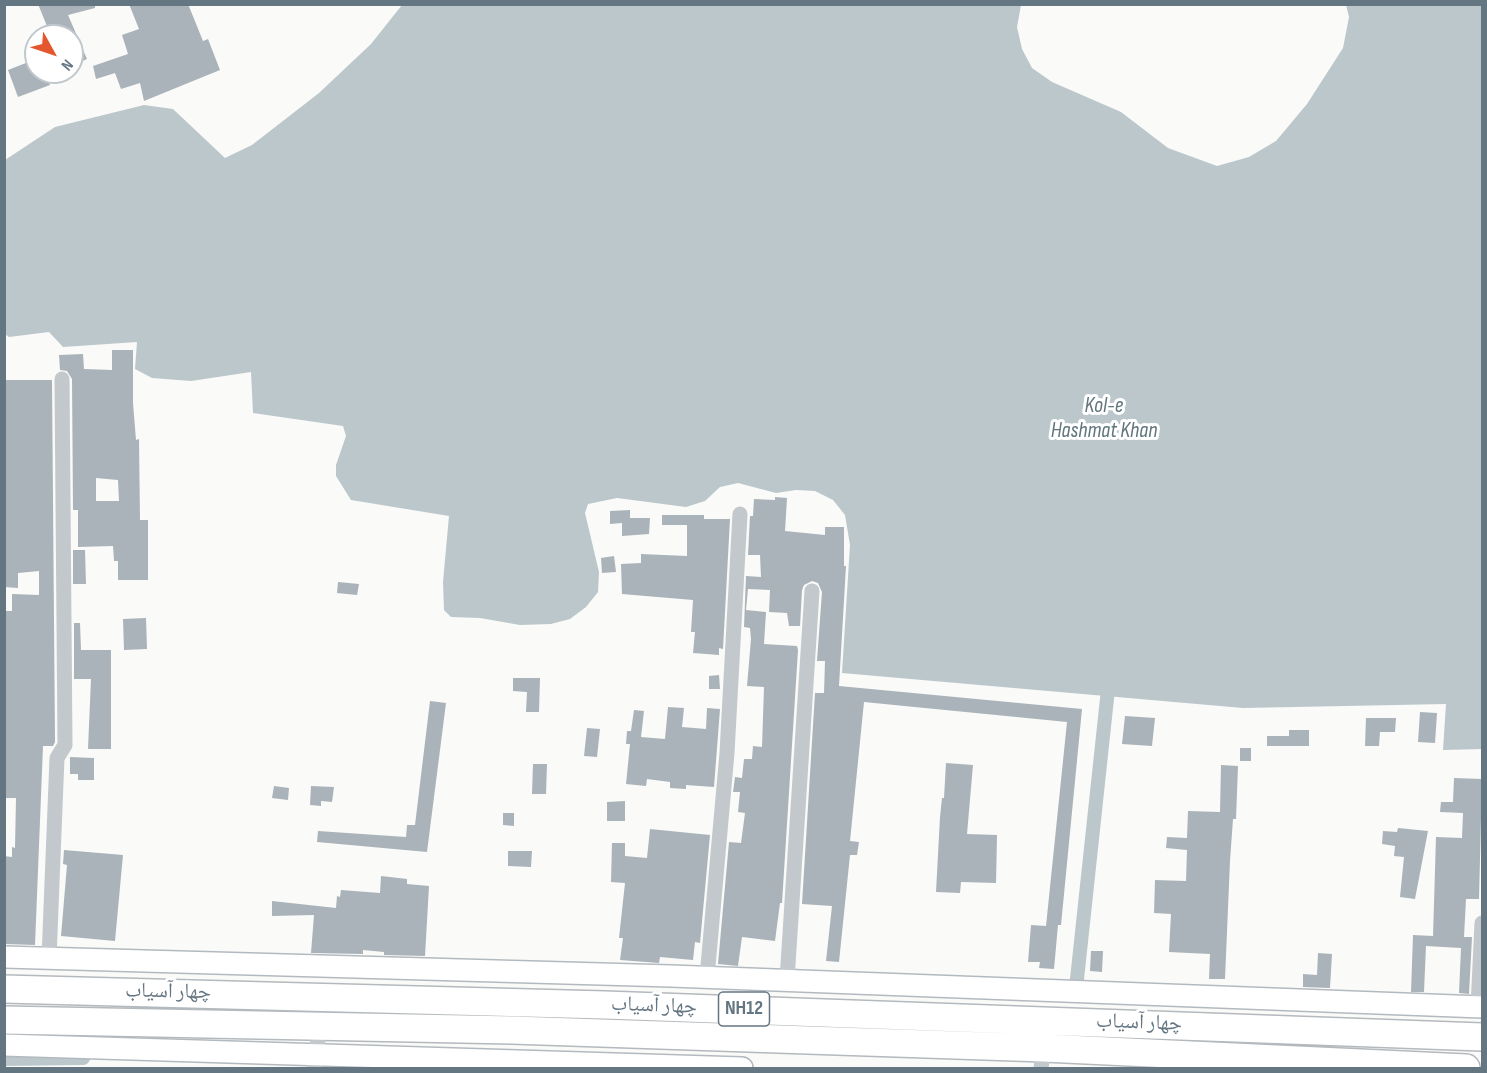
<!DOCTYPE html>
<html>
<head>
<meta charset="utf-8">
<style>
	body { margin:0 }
	#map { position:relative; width:1487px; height:1073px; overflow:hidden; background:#fafaf8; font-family:"Sofia Sans Condensed",sans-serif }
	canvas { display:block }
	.frame { position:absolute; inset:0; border:6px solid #657683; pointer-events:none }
	.north { position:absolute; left:24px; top:24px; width:60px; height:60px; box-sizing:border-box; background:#fff; border:2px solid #c1c8cd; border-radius:50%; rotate:130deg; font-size:16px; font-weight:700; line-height:24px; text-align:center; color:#657683 }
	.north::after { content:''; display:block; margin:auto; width:21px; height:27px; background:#e4572e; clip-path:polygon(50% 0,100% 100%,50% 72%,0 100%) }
</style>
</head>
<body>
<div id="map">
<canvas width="1487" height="1073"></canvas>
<div class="frame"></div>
<div class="north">N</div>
</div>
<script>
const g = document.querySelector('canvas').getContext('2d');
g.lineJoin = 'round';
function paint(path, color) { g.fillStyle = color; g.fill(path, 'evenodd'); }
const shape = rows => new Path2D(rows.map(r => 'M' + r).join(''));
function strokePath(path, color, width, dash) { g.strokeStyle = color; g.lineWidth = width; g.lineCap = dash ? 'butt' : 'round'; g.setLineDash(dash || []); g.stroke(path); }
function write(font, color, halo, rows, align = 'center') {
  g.font = font + ' "Sofia Sans Condensed","Noto Naskh Arabic",sans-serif'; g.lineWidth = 6; g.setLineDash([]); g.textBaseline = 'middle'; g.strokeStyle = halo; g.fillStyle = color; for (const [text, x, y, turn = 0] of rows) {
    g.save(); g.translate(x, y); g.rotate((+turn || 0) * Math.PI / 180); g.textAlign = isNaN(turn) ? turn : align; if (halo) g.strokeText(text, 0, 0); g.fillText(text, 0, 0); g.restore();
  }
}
paint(shape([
	[1021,5,1017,27,1022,49,1032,68,1052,82,1121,112,1168,148,1217,166,1249,157,1276,141,1307,104,1343,48,1349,17,1346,5,1482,5,1482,749,1443,750,1446,704,1243,708,842,673,850,545,845,515,833,500,815,491,796,490,776,493,738,483,720,487,705,501,686,507,617,498,588,504,585,513,599,572,598,592,586,607,570,619,551,624,520,625,480,618,451,617,444,610,443,582,449,516,351,500,336,476,336,465,346,436,343,426,253,413,251,372,191,381,152,378,135,369,137,342,63,347,49,332,9,337,5,334,5,160,55,127,144,105,173,109,225,158,252,145,319,93,371,44,402,5]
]), '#bbc7cb');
strokePath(shape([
	[1077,979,1109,680],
	[4,1059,83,1058]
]), '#bbc7cb', 14);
paint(shape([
	[38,4,95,4,95,8,68,15,87,59,72,66,72,36,51,36],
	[129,4,188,4,203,41,208,39,220,70,144,101,140,83,121,89,115,73,96,79,93,66,128,54,122,35,139,29],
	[36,59,36,72,45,72,50,85,18,97,8,70],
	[112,350,133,350,133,403,136,440,139,439,140,520,148,520,148,580,118,580,118,561,114,561,113,546,78,547,78,510,73,510,72,379,67,371,60,370,59,355,83,354,84,369,112,370],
	[96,478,118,480,119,501,96,501],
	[4,380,52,380,55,742,53,746,43,746,35,945,4,944,4,856,12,857,12,847,15,848,16,798,4,798,4,611,12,611,12,594,39,595,39,571,18,573,18,588,4,587],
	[775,497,787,498,785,531,825,535,825,527,844,527,844,566,846,566,839,686,1082,709,1061,925,1058,925,1054,969,1039,968,1040,962,1028,962,1031,925,1046,926,1067,722,864,702,850,841,859,842,857,855,850,855,839,962,826,961,832,906,802,904,815,693,824,693,825,661,817,661,822,592,818,583,812,581,804,585,802,590,800,626,789,626,787,613,769,612,770,590,748,589,746,610,766,612,764,644,797,646,798,650,782,903,780,903,775,941,742,937,738,966,718,964,729,842,741,843,745,813,738,812,740,792,733,792,735,777,742,778,744,759,752,759,753,746,762,747,764,687,747,686,751,639,750,628,744,627,746,576,761,577,760,555,748,555,750,516,753,516,754,499,775,500],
	[630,510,630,518,650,518,649,534,622,536,622,523,610,524,610,511],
	[662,515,704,515,704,519,730,519,723,649,719,648,719,655,693,653,695,632,691,632,693,600,622,594,621,564,641,563,641,554,687,556,687,525,662,525],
	[73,550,85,550,86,584,73,584],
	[614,556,616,572,602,573,601,558],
	[338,582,359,584,357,595,337,593],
	[146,618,147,649,124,650,123,619],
	[74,623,80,623,81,650,111,650,111,749,88,749,91,679,74,679],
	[719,675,720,689,709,689,709,676],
	[513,678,540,678,539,712,526,712,527,692,513,691],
	[430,701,446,703,427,852,317,842,318,831,406,837,407,825,415,825],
	[668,707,684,708,682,727,706,729,707,708,720,709,714,787,686,785,686,789,670,788,670,782,647,779,646,786,626,784,630,744,626,744,627,731,631,731,634,710,644,711,641,737,665,739],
	[1420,712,1437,713,1435,743,1418,742],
	[1125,716,1155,718,1152,746,1122,744],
	[1366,718,1396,718,1395,732,1380,732,1379,746,1365,746],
	[587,728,600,729,597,757,584,756],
	[1289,730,1309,730,1309,746,1267,746,1267,736,1289,736],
	[1240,748,1251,748,1251,761,1240,761],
	[70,757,94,758,94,780,78,780,78,774,70,774],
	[946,763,973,765,967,834,997,835,996,883,961,882,960,893,936,892,940,817,942,798,944,798],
	[533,764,547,764,546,794,532,794],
	[1221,765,1238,766,1236,819,1233,819,1230,861,1225,979,1209,979,1210,954,1169,952,1171,914,1154,913,1155,880,1186,881,1187,850,1166,848,1167,837,1187,838,1188,811,1220,812],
	[1454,778,1482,779,1479,899,1466,899,1464,937,1472,937,1469,994,1459,993,1461,948,1426,946,1424,992,1411,992,1413,935,1433,936,1436,837,1462,838,1463,813,1440,812,1441,802,1453,802],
	[274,786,289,788,288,800,272,798],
	[311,786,334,787,332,802,321,801,321,806,310,805],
	[625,801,625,821,607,821,607,802],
	[503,813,514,813,514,826,503,825],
	[1398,828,1428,831,1415,899,1400,897,1404,857,1394,856,1395,846,1382,844,1383,831,1397,832],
	[650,829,710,835,700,943,695,942,693,960,660,957,659,963,620,960,623,938,619,938,625,883,611,882,612,843,625,843,625,856,647,858],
	[64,850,123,855,115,941,61,936,67,865,63,864],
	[508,851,532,851,531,867,508,866],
	[381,876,407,879,407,884,429,886,425,956,384,955,384,952,363,950,363,954,311,953,314,915,272,916,272,901,336,908,337,896,340,897,341,890,380,893],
	[1091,951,1103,951,1102,972,1090,971],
	[1318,953,1332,954,1330,988,1303,987,1303,974,1317,975]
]), '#aab3b9');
const secondary = shape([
	[4,957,671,976,1482,1007],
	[4,1045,742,1068]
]);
const highway = shape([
	[4,989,605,1005,1482,1037],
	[4,1020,512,1030,1044,1048,1466,1068]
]);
strokePath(secondary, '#b3babf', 24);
strokePath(highway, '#b4b9bd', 30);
strokePath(shape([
	[49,958,57,758,65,745,62,379],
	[707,977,727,753,740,514],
	[787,980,812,591],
	[1478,1007,1482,923],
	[314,1068,320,1026],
	[1041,1068,1044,1048]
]), '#c3c8cc', 15);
strokePath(secondary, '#fff', 21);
strokePath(highway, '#fff', 27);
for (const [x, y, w] of [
	[744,1009,51]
]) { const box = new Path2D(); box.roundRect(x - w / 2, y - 17, w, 34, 4.5); g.fillStyle = '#fff'; g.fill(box); strokePath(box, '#657683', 1.5); }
write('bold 20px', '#657683', null, [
	["NH12",744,1009]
]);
write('21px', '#657683', '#fff', [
	["چهار آسیاب",168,992,1],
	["چهار آسیاب",654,1006,2],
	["چهار آسیاب",1139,1023,2]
]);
write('italic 22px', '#60757c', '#fff', [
	["Kol-e",1104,406],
	["Hashmat Khan",1104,431]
]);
</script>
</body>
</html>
